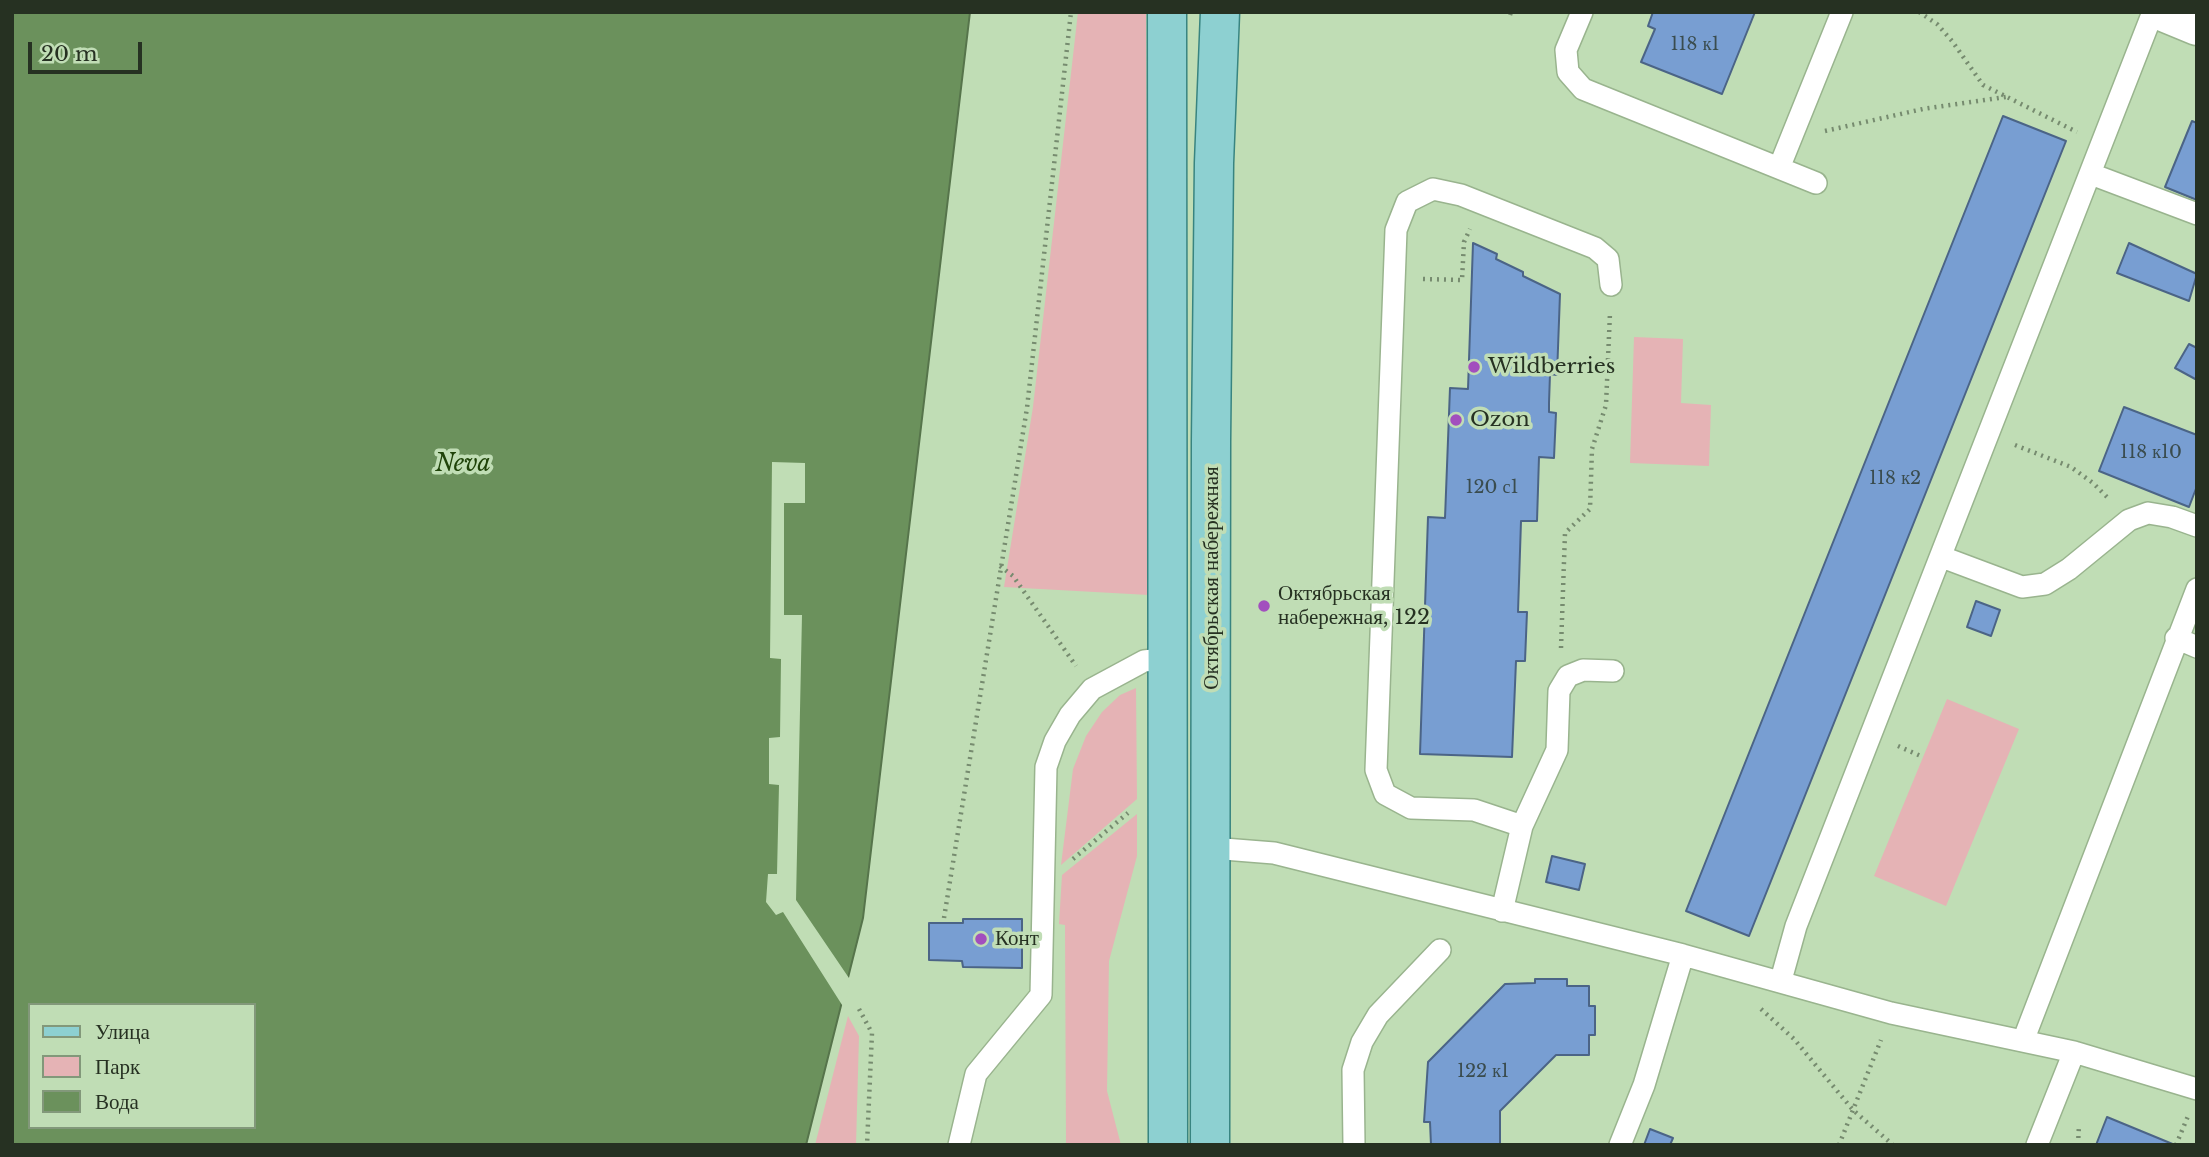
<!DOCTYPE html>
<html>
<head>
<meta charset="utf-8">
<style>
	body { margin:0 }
	#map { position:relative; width:2209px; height:1157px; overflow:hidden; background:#c0ddb5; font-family:"Libre Baskerville",serif }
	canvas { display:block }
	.frame { position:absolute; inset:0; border:14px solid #263122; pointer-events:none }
	.legend { position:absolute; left:28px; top:1003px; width:228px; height:126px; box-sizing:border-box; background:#c0ddb5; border:2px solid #82987a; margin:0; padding:9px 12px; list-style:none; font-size:21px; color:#263122 }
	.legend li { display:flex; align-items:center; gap:14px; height:35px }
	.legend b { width:35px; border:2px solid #82987a }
	.scale { position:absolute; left:28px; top:42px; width:114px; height:32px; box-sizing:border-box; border:4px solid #263122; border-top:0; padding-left:9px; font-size:21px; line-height:24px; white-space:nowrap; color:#263122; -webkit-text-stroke:5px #c0ddb5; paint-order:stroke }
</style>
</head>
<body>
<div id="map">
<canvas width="2209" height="1157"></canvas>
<div class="frame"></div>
<ul class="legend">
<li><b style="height:9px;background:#8dd0d1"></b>Улица</li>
<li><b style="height:19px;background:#e5b3b5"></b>Парк</li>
<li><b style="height:19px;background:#6b915c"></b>Вода</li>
</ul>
<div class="scale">20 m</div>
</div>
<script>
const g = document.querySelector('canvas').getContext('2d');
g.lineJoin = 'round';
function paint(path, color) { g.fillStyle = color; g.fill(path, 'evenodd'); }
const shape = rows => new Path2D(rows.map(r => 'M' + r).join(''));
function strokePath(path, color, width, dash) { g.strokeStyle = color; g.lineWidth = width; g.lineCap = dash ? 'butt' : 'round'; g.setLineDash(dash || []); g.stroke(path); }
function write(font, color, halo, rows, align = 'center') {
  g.font = font + ' "Libre Baskerville",serif'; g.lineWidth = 7; g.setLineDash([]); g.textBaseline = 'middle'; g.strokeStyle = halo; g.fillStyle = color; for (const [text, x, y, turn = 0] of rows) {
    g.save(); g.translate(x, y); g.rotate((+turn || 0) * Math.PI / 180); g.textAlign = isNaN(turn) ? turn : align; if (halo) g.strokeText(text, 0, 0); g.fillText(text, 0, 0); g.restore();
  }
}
paint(shape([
	[1078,12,1146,12,1149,595,1004,587,1033,407],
	[1634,337,1683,339,1681,403,1711,405,1709,466,1630,463],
	[1136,688,1137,799,1061,865,1073,769,1086,736,1102,712,1120,695],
	[1947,699,2019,729,1946,906,1874,876],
	[1137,814,1137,856,1109,961,1107,1091,1121,1145,1066,1145,1065,925,1059,924,1062,875],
	[848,1016,859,1036,856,1145,815,1145]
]), '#e5b3b5');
const water = shape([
	[12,12,970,12,863,918,806,1145,12,1145,12,12],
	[30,1005,254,1005,254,1127,30,1127,30,1005]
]);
paint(water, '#6b915c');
strokePath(water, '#56744b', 2);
paint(shape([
	[772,462,805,463,805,503,784,503,784,615,802,615,796,900,851,981,844,1008,783,912,776,915,766,902,768,874,777,874,779,785,769,784,769,738,780,737,781,659,770,658]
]), '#c0ddb5');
const building = shape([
	[1653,12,1755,12,1722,94,1641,62,1655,29,1648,26,1653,12],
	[2003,116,2066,141,1749,936,1686,911,2003,116],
	[2192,121,2197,123,2197,200,2165,187,2192,121],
	[1473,243,1497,254,1496,259,1523,272,1523,276,1560,294,1557,375,1550,374,1549,403,1549,412,1556,413,1554,458,1539,457,1537,521,1521,521,1518,612,1527,612,1525,661,1516,661,1512,757,1420,754,1428,517,1445,518,1450,388,1468,389,1473,243],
	[2129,243,2197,274,2189,301,2117,273,2129,243],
	[2189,344,2197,348,2197,380,2175,368,2189,344],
	[2124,407,2197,435,2197,486,2189,507,2099,471,2124,407],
	[1976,601,2000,610,1991,636,1967,627,1976,601],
	[1552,856,1585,864,1579,890,1546,882,1552,856],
	[963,919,1022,919,1022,968,963,967,962,961,929,960,929,923,963,923,963,919],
	[1535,979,1567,979,1567,986,1589,986,1589,1006,1595,1006,1595,1035,1589,1035,1589,1055,1556,1055,1500,1111,1500,1145,1431,1145,1430,1122,1424,1122,1428,1062,1505,984,1535,983,1535,979],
	[2107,1117,2175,1145,2096,1145,2107,1117],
	[1650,1129,1673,1138,1670,1145,1644,1145,1650,1129]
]);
paint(building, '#789ed2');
strokePath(building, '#4b6486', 2);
const lane = shape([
	[1582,12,1566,50,1568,72,1583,89,1816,183],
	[1779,168,1842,12],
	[2091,174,2197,214],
	[1942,557,2022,587,2045,584,2069,569,2129,520,2148,513,2172,517,2197,526],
	[2176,638,2197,647],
	[1522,826,1474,810,1411,808,1385,794,1376,770,1396,230,1407,202,1433,189,1461,195,1595,248,1608,259,1611,285],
	[1211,848,1274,853,1683,955,1891,1013,2074,1052,2197,1089],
	[1502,911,1522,826,1557,750,1559,691,1568,676,1583,670,1613,671],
	[1781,980,1796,926,2153,12],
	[2023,1041,2197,589],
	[959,1145,976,1074,1041,995,1046,767,1055,741,1070,715,1092,689,1144,661,1170,658],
	[1354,1145,1353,1070,1362,1042,1378,1015,1440,950],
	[1620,1145,1644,1085,1683,955],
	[2037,1145,2074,1052]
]);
const street = shape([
	[2163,12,2197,26]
]);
const primary = shape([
	[1167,12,1168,1145],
	[1210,1145,1211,441,1214,163,1220,12]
]);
strokePath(lane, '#99b48e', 24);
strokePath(street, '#99b48e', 41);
strokePath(primary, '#388480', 41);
strokePath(shape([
	[1919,12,1937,24,1952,41,1983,85,2077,132],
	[1510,15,1511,12],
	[1825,131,1923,109,2006,97],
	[1423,279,1462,280,1464,242,1470,229],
	[2015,445,2071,467,2093,483,2109,499],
	[1000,566,1013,576,1076,666],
	[1561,648,1565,533,1590,509,1592,449,1606,405,1610,313],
	[1898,746,1923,757],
	[1073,859,1128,813],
	[944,918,1027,408,1071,12],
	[859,1009,872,1033,867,1145],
	[1761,1009,1794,1039,1853,1110,1893,1145],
	[1839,1145,1881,1040],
	[2078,1145,2079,1125],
	[2176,1145,2188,1116]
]), '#768b6f', 4.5, [2, 5]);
strokePath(lane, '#fff', 21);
strokePath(street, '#fff', 38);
strokePath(primary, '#8dd0d1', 38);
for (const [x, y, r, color] of [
	[1474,367,7,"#a24fbe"],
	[1456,420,7,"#a24fbe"],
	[1264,606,7,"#a24fbe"],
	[981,939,7,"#a24fbe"]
]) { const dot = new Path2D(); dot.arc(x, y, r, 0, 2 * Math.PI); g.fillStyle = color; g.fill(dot); strokePath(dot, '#c0ddb5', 2.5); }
write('18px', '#3a4c4e', null, [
	["118 к1",1695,45],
	["118 к10",2151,453],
	["118 к2",1895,479],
	["120 с1",1492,488],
	["122 к1",1483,1072]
]);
write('21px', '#263122', '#c0ddb5', [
	["Wildberries",1488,367],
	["Ozon",1470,420],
	["Октябрьская",1278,594],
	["набережная, 122",1278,618],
	["Конт",995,939]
], 'left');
write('21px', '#263122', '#c0ddb5', [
	["Октябрьская набережная",1212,578,-90]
]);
write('italic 23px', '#1f4309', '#c0ddb5', [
	["Neva",463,465]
]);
</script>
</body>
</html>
